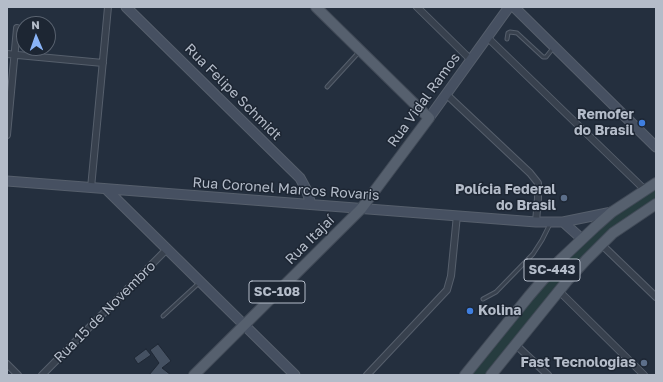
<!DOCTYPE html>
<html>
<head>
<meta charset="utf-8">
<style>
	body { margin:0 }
	#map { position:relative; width:663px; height:382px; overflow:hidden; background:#242f3e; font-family:"Golos Text",sans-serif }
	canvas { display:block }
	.frame { position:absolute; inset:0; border:8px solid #b4bcc9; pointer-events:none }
	.north { position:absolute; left:16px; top:16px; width:40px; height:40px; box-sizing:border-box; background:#1d2633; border:1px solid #59626f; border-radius:50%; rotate:358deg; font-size:11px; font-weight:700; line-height:16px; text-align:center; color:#b4bcc9 }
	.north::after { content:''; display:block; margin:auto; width:14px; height:18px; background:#8ab4f8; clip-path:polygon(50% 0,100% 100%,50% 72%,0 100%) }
</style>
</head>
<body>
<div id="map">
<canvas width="663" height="382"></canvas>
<div class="frame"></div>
<div class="north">N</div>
</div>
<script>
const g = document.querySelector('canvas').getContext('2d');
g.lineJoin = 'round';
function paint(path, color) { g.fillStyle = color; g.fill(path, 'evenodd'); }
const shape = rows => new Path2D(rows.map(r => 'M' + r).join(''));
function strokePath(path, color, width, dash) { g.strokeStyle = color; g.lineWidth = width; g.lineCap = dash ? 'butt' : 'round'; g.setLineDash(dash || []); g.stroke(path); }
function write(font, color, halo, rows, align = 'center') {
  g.font = font + ' "Golos Text",sans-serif'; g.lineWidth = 3; g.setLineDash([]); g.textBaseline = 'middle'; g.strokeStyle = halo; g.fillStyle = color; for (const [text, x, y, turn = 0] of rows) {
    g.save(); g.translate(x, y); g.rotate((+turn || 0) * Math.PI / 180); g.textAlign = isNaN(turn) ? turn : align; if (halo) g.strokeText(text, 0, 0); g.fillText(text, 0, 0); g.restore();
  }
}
paint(shape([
	[656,186,656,200,564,277,485,375,471,375,499,339,557,270,610,217]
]), '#263c3f');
const building = shape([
	[158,344,171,361,162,368,171,375,149,375,159,363,150,350,158,344],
	[146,349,151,355,138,364,134,358,146,349]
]);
paint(building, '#455162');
strokePath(building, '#1f2835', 1);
const lane = shape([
	[507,39,508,33,510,32,517,33,543,57,546,57,554,47],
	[327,87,359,52],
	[483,299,496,292,533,254,542,240,550,224],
	[163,316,199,283]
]);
const street = shape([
	[417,7,471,60],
	[488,38,645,190],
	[7,54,103,63],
	[446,94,530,173,538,183,538,198,536,222],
	[7,135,17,28],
	[91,188,108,7],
	[601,244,656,297],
	[559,291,644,375],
	[516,345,548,375],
	[7,364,18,375],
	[42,375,167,249],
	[367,375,447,290,451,276,457,215]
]);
const secondary = shape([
	[126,7,300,178,306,189,311,204],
	[514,7,656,147],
	[429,118,509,7],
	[7,181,536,222,563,222,612,212],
	[106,189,295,375],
	[563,222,582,239]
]);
const primary = shape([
	[194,375,361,209,429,118,316,7],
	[465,375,529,296,560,260,595,227,612,212,656,183],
	[491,375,567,281,586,260,613,233,656,204]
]);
strokePath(lane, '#565f6c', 5);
strokePath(street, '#565f6c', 8);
strokePath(secondary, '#565f6c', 11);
strokePath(primary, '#414a57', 12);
strokePath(lane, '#38414e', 3);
strokePath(street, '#38414e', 6);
strokePath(secondary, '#465061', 9);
strokePath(primary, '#56606e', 10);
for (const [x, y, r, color] of [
	[642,123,4,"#3f7fe0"],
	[564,198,4,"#5c6f8a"],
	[470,311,4,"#3f7fe0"],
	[644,363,4,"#5c6f8a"]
]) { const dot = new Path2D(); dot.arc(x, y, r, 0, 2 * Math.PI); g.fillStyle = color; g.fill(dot); strokePath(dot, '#1d2633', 1.5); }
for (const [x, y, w] of [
	[552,270,56],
	[277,292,56]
]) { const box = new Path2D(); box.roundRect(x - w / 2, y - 11, w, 22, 3); g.fillStyle = '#1d2633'; g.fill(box); strokePath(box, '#b4bcc9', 1); }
write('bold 13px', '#b4bcc9', null, [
	["SC-443",552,270],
	["SC-108",277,292]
]);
write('14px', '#b4bcc9', '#1d2633', [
	["Rua Felipe Schmidt",233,92,45],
	["Rua Vidal Ramos",424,100,-54],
	["Rua Coronel Marcos Rovaris",286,189,4],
	["Rua Itajaí",310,240,-45],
	["Rua 15 de Novembro",105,312,-45]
]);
write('bold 14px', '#b4bcc9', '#1d2633', [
	["Remofer",634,115],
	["do Brasil",634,131],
	["Polícia Federal",556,190],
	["do Brasil",556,206],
	["Kolina",478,311,"left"],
	["Fast Tecnologias",636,363]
], 'right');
</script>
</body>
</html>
